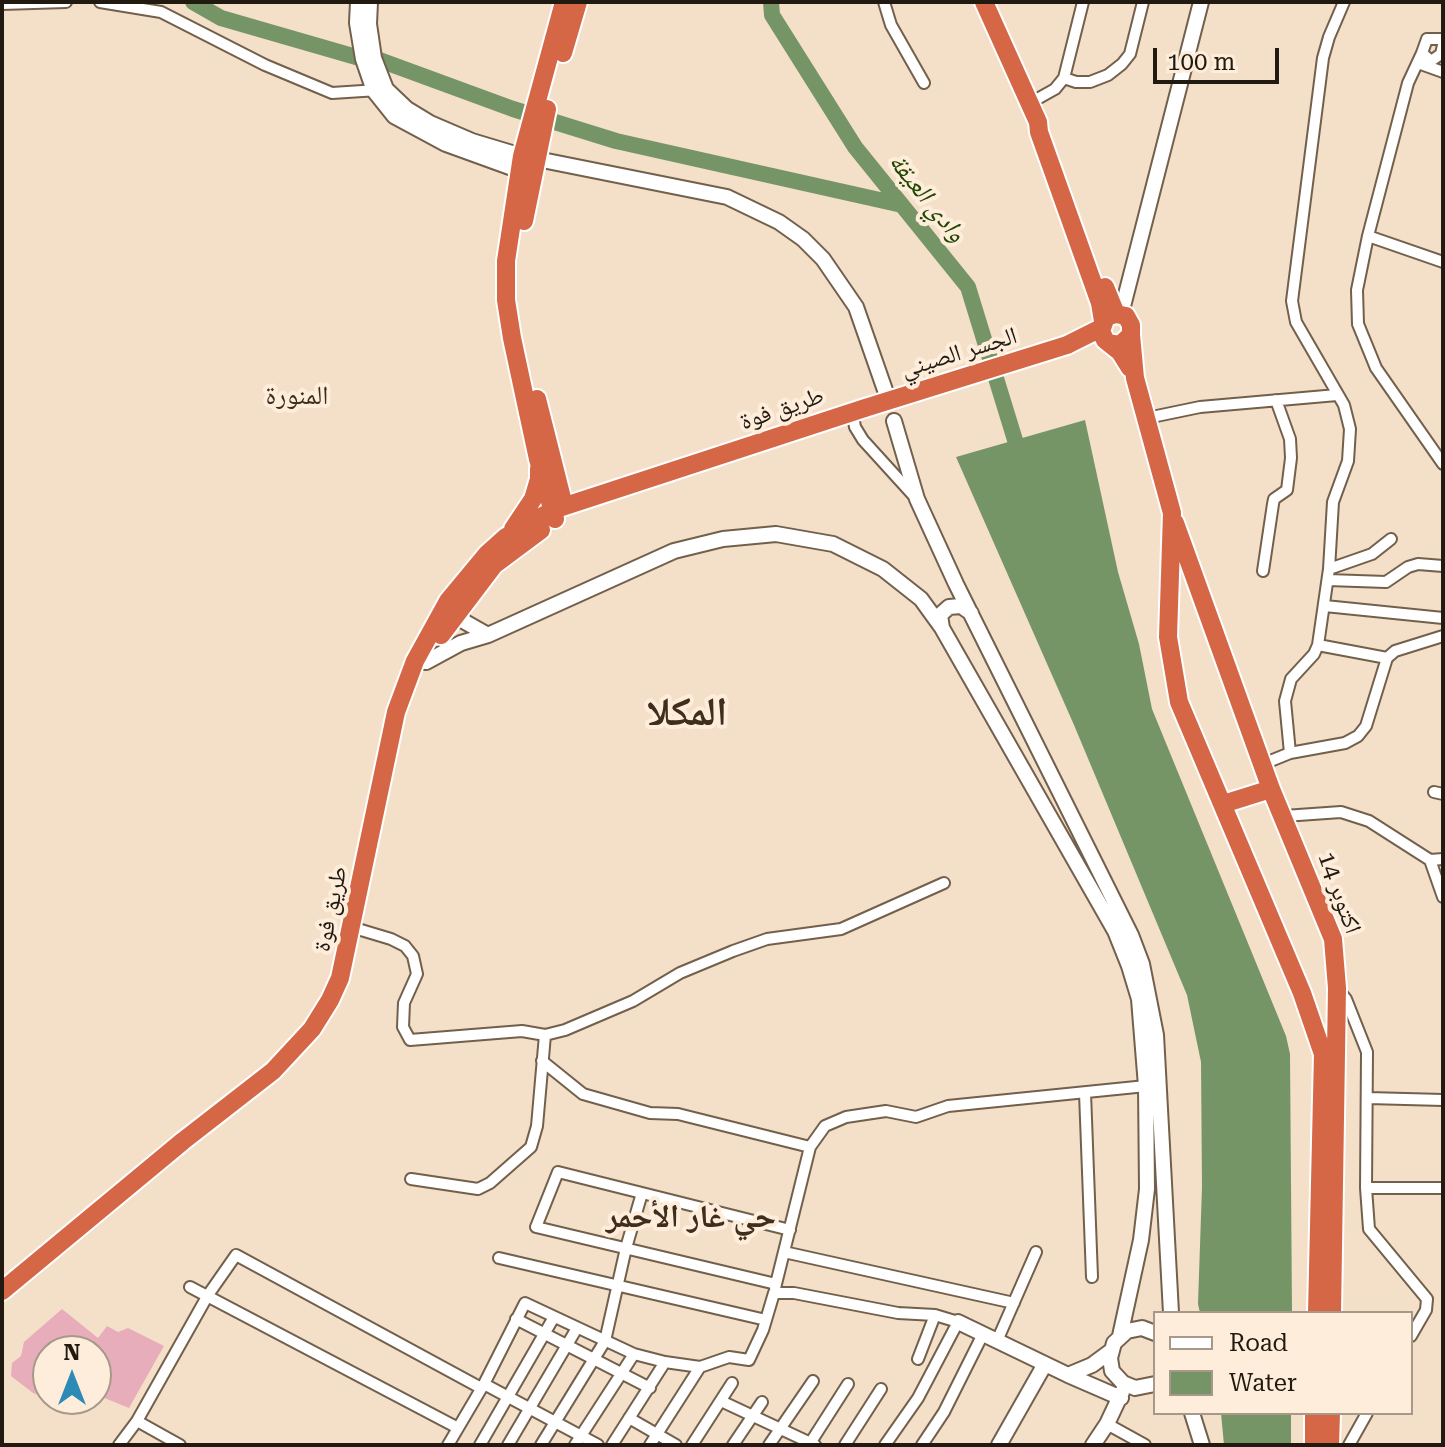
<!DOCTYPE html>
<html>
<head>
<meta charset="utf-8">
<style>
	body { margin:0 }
	#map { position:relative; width:1445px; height:1447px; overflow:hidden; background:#f4dfc8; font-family:"Roboto Serif",serif }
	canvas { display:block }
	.frame { position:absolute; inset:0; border:4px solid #211a11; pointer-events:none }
	.legend { position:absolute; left:1153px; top:1311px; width:260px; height:104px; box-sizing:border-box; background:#feeddb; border:2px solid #a6998a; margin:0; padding:10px 14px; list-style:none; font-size:24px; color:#211a11 }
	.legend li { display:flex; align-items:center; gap:16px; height:40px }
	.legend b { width:40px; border:2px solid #a6998a }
	.north { position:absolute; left:32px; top:1335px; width:80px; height:80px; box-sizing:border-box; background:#feeddb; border:2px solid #a6998a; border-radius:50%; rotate:0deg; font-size:22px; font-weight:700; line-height:32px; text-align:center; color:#211a11 }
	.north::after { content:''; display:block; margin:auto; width:28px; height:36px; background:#2d89b6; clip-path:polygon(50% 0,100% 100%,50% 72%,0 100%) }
	.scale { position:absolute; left:1153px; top:48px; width:126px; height:36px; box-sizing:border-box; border:4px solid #211a11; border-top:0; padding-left:10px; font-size:24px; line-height:28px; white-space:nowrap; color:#211a11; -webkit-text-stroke:6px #feeddb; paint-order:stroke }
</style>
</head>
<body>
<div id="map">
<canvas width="1445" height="1447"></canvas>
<div class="frame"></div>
<ul class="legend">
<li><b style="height:10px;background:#fff"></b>Road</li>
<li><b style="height:22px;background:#769566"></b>Water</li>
</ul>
<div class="north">N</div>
<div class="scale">100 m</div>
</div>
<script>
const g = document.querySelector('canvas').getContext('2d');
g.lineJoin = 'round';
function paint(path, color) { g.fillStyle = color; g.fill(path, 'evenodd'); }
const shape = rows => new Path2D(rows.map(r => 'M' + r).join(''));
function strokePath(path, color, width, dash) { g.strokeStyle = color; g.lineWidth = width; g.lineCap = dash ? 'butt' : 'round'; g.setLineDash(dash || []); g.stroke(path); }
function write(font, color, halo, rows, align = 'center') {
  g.font = font + ' "Roboto Serif","Noto Naskh Arabic",serif'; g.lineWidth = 8; g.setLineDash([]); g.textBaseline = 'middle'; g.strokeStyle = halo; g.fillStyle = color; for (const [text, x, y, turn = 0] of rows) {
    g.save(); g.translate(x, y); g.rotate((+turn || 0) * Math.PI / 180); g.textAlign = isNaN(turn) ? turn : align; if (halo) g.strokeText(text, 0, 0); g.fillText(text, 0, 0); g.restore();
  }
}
paint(shape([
	[62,1309,98,1338,107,1326,118,1332,128,1328,164,1346,129,1408,102,1397,79,1411,49,1399,96,1399,96,1351,48,1351,48,1399,33,1393,11,1376,12,1363,21,1356,24,1342]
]), '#e8adba');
paint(shape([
	[1085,420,1118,572,1139,644,1152,709,1286,1036,1290,1054,1292,1313,1200,1313,1198,1304,1202,1187,1201,1062,1187,995,1074,725,956,457],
	[1221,1413,1291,1413,1291,1445,1224,1445]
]), '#769566');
strokePath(shape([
	[193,2,221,18,363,59,374,58,513,109,616,141,902,205],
	[771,2,772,15,855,147,968,287,1015,440]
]), '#769566', 16);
const street = shape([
	[100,2,161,12,265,65,332,93,378,90],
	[884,2,891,25,924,83],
	[2,4,66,2],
	[1443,39,1427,39,1422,53,1431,61,1441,54,1443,45],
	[1422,53,1408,83,1368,236,1443,262],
	[1418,63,1443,72],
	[1064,78,1076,82,1090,82,1108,75,1122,64,1130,54,1143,2],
	[1030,103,1055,89,1064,78,1083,2],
	[1368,236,1357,290,1358,324,1376,368,1443,464],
	[852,410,855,427,863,440,913,495],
	[1147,418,1200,407,1337,395],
	[1329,569,1372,554,1391,539],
	[1263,571,1273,504,1274,499,1287,490,1291,458,1290,439,1276,400],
	[1328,580,1386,582,1408,567,1418,564,1443,566],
	[1325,606,1443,618],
	[1318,645,1387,658],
	[1290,753,1285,701,1291,679,1314,654,1318,645,1329,569,1333,502,1348,461,1350,429,1344,405,1296,322,1292,301,1323,58,1329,37,1344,2],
	[1263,764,1290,753,1345,743,1358,736,1366,726,1387,658,1395,651,1443,636],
	[1434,792,1443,794],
	[1284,816,1341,812,1369,821,1430,860,1443,897],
	[1430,860,1443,859],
	[361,930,391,939,405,946,413,956,417,974,404,1003,403,1027,410,1040,522,1031,545,1035,565,1030,633,1001,680,973,733,951,767,939,841,929,944,883],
	[1338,989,1346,999,1367,1052,1366,1188],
	[542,1061,583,1094,650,1113,678,1114,810,1147],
	[1085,1093,1092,1277],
	[1368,1098,1443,1100],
	[411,1179,478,1189,490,1183,531,1147,537,1126,545,1035],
	[784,1252,1014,1303],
	[499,1258,766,1320],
	[776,1284,536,1227,558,1172,790,1230],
	[190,1287,458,1428],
	[775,1288,810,1147,825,1126,846,1117,886,1111,916,1117,948,1106,1146,1086],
	[516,1319,650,1388],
	[1411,1336,1426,1310,1427,1299,1369,1229,1366,1188,1443,1188],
	[997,1341,1036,1252],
	[918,1359,935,1315],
	[484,1384,598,1445],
	[721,1401,815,1445],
	[629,1418,676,1445],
	[137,1421,180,1445],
	[1107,1424,1145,1445],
	[119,1445,137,1421,208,1295,236,1255,481,1388],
	[448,1445,484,1384,525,1303,634,1354,665,1362,700,1367,729,1357,749,1360,763,1330,774,1293,794,1293,898,1313,935,1315,958,1322,918,1398,885,1445],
	[480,1445,554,1317],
	[508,1445,577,1328],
	[541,1445,605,1341,626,1248,642,1193],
	[575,1445,634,1354],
	[612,1445,665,1362],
	[650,1445,700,1367],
	[692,1445,732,1383],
	[733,1445,762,1402],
	[769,1445,813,1381],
	[809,1445,848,1384],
	[845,1445,881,1389],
	[922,1445,944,1412,983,1334],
	[1349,1445,1367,1413]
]);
const secondary = shape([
	[358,2,357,23,363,59,374,91,394,116,446,144,526,173],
	[370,2,369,24,374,58,386,89,407,109,430,123,472,141,522,156,727,197,779,222,803,239,823,259,856,307,886,393],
	[1121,314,1201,2],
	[894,421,917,499,956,584,1131,935,1142,964,1156,1035,1171,1313],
	[452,606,465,622,488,635],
	[942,628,940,615,949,607,961,606,971,613],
	[426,662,461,643,488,635,674,551,723,539,776,534,833,544,883,569,921,599,942,628,1115,931,1129,966,1139,999,1146,1086,1147,1189,1141,1240,1120,1336],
	[958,1322,1068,1375,1121,1398],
	[1155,1333,1142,1328,1127,1331,1114,1343,1110,1358,1112,1371,1123,1383,1135,1388,1155,1384],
	[1068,1375,1092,1365,1111,1351],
	[1192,1413,1202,1445],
	[999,1445,1045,1364],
	[1093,1445,1107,1424,1122,1392]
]);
const highway = shape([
	[984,2,1038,122,1039,132,1100,303,1103,321],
	[563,53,578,2],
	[524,221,547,109],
	[1105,287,1116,314],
	[1131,335,1135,378,1172,513,1168,637,1179,702,1302,993,1323,1054,1317,1313],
	[1109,343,1120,345,1131,335,1131,325,1126,316,1116,314,1106,317,1101,331,1105,340,1120,352,1130,368],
	[1067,345,1101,328],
	[537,399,564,506],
	[555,519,538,459,512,338,506,300,506,261,522,156,564,2],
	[1175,523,1271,789,1333,939,1337,988,1332,1313],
	[513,529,533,499,539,479,539,469],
	[441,635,494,565,541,530],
	[1223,804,1271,789],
	[2,1291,183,1141,273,1071,312,1029,330,1000,340,978,396,712,415,661,448,601,487,554,506,537,553,510,865,408],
	[1314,1445,1314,1413],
	[1330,1445,1331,1413]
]);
strokePath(street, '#72604c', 14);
strokePath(secondary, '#72604c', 18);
strokePath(highway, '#fff', 22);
strokePath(street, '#fff', 10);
strokePath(secondary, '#fff', 14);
strokePath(highway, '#d56747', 18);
const highwayBridge = shape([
	[865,408,1067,345]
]);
strokePath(highwayBridge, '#fff', 22, []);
strokePath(highwayBridge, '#d56747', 18);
write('24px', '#211a11', '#feeddb', [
	["الجسر الصيني",959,353,-17],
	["طريق فوة",782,409,-19],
	["14 اكتوبر",1339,893,70],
	["طريق فوة",331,909,-78]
]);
write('italic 26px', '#1f4700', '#feeddb', [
	["وادي العيقة",927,198,51]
]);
write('26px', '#3e2e1b', '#feeddb', [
	["المنورة",297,396]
]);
write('bold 32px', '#3e2e1b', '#feeddb', [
	["حي غار الأحمر",691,1218]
]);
write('bold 40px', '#3e2e1b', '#feeddb', [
	["المكلا",687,713]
]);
</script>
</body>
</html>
